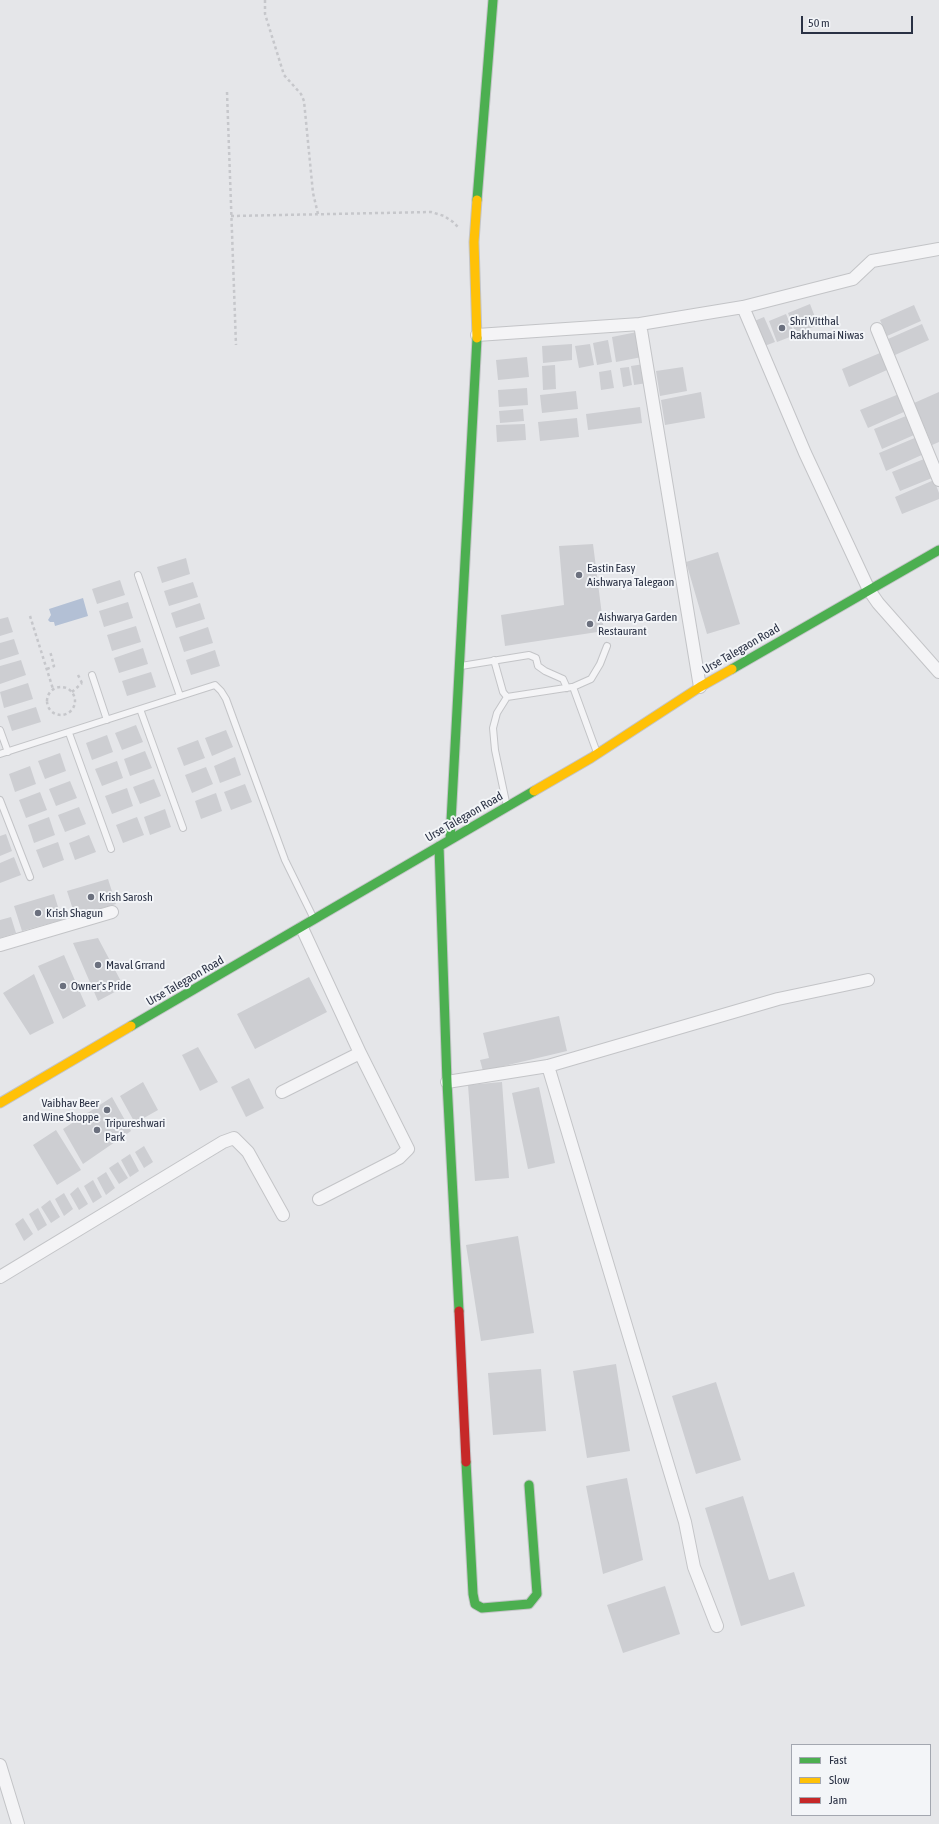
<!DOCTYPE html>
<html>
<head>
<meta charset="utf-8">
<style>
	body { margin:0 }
	#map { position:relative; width:939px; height:1824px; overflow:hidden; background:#e5e6e9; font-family:"Asap Condensed",sans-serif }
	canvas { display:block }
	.legend { position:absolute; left:791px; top:1744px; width:140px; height:72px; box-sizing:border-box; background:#f3f5f8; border:1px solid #a3a7b0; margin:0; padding:5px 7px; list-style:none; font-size:12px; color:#2a3144 }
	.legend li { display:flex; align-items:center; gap:8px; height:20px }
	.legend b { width:20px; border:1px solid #a3a7b0 }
	.scale { position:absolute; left:801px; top:16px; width:112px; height:18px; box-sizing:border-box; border:2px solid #2a3144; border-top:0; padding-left:5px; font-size:12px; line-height:14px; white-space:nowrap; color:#2a3144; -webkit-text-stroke:3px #f3f5f8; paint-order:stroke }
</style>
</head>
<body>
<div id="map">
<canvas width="939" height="1824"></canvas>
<ul class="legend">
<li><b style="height:5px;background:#4caf50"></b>Fast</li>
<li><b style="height:5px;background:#ffc107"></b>Slow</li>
<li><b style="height:5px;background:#c62828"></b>Jam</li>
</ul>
<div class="scale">50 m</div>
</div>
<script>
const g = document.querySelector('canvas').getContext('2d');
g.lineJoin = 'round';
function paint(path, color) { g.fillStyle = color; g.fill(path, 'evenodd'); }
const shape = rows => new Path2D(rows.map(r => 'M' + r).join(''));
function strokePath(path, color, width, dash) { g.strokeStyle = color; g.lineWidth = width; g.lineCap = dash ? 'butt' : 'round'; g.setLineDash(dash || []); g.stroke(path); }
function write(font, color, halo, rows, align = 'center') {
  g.font = font + ' "Asap Condensed",sans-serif'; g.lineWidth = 4; g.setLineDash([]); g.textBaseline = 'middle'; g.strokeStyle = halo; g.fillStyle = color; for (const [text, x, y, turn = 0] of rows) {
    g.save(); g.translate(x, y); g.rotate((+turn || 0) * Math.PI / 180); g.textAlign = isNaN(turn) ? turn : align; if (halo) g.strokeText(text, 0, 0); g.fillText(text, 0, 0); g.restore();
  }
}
paint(shape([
	[83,598,88,616,55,626,54,622,50,622,48,620,51,615,49,609]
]), '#b3c0d5');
paint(shape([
	[810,304,818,325,796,334,788,313],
	[914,305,921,321,887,336,880,320],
	[786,314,795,335,777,342,769,321],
	[764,317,775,342,762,347,752,322],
	[922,324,929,340,895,355,888,339],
	[637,332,642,357,616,362,612,337],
	[608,340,612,362,597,365,593,343],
	[572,344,572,360,543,363,542,346],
	[590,344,594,365,579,368,575,346],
	[880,353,887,370,849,387,842,369],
	[527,357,529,377,498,380,496,360],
	[644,364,647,383,634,385,631,366],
	[555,365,556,389,543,390,542,366],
	[629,367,632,385,623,387,620,368],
	[683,367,687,391,660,396,656,371],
	[611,370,614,388,601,390,599,372],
	[527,388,528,405,499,407,498,390],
	[576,391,578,409,542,413,540,395],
	[701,392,705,418,665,425,661,400],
	[939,392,939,442,932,445,914,403],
	[899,394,906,411,868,428,860,410],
	[640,407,642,423,588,430,586,414],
	[523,409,524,421,500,423,499,411],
	[906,416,914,435,882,449,874,429],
	[577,418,579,437,540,441,538,422],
	[525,424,526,440,497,442,496,425],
	[917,437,924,454,886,471,879,453],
	[924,459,932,478,900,491,892,472],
	[934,480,939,493,939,499,902,514,895,497],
	[593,544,604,631,505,646,501,615,564,605,559,546],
	[718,552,740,624,707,634,686,562],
	[186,558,190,574,162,583,157,567],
	[120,580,125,595,97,604,92,589],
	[193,582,198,597,169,606,164,591],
	[128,602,133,618,104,627,99,611],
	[200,603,205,619,176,628,171,613],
	[8,617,13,632,0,636,0,619],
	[136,626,141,642,112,651,107,635],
	[208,627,213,643,184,652,179,637],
	[14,639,19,654,0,660,0,643],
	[143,648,148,664,119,673,114,658],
	[215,650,220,666,191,675,186,660],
	[21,660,26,675,0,684,0,666],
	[151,672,156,687,127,696,122,681],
	[28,683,33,699,4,708,0,692],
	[36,707,41,722,12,731,7,716],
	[136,725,143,742,122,750,115,733],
	[226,730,233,747,212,756,205,738],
	[107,735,113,752,92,760,86,743],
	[198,740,205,758,184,766,177,748],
	[145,751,152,768,130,776,124,759],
	[60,753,66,771,45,779,38,761],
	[235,757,241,775,220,783,214,766],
	[117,761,123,778,102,786,95,769],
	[30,766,36,784,15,792,9,774],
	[206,767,213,784,192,793,185,775],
	[154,779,161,796,140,804,133,787],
	[70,781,77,798,56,806,49,789],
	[245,784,252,802,231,810,224,792],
	[127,788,133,806,112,814,105,796],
	[40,792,47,810,26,818,19,800],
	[216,793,222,811,201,819,195,801],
	[79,807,86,824,65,832,58,815],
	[165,809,171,827,150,835,144,817],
	[49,817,55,835,34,843,28,825],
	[137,817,144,835,123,843,116,825],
	[6,834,12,851,0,856,0,836],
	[89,835,96,852,75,860,69,843],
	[58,842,64,860,43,868,36,850],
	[14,857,21,875,0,883,0,863],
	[108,879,116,904,75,916,67,891],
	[54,894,62,920,22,931,14,906],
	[11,917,16,933,0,938,0,920],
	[98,938,124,987,98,1001,73,943],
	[64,955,86,1006,63,1019,38,966],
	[34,974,54,1023,30,1035,3,993],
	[309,977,327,1012,255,1049,237,1014],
	[559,1016,567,1051,483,1071,480,1060,489,1058,483,1033],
	[198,1047,218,1082,200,1091,182,1055],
	[249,1078,264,1108,246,1117,231,1087],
	[143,1082,158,1110,135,1123,120,1096],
	[502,1082,509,1178,475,1181,468,1085],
	[539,1087,555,1163,528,1169,512,1093],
	[112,1097,131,1131,83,1164,63,1129],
	[56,1130,81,1170,57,1185,33,1145],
	[144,1146,153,1162,144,1168,135,1152],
	[130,1154,139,1171,130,1177,121,1160],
	[118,1162,128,1178,119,1184,109,1168],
	[106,1172,115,1188,106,1195,97,1178],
	[93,1180,102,1197,93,1203,84,1186],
	[78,1187,88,1204,79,1210,70,1194],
	[64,1193,73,1209,64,1216,55,1199],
	[50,1200,60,1217,51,1223,41,1207],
	[38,1208,47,1225,38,1231,29,1214],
	[23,1218,33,1234,24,1241,15,1224],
	[518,1236,534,1333,481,1341,466,1245],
	[616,1364,630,1451,587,1458,573,1371],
	[541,1369,546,1431,493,1435,488,1373],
	[716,1382,741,1460,696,1474,672,1396],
	[627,1478,643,1560,603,1574,586,1486],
	[743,1496,769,1580,794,1572,805,1606,741,1626,705,1508],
	[665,1586,680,1634,623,1653,607,1605]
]), '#cdced2');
const lane = shape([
	[138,575,180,696],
	[494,660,503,692,507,697,572,687],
	[461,666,529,655,536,658,538,666,545,671,563,679,567,688],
	[92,675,107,720],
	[140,709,183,828],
	[0,730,8,752],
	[69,733,111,849],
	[596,750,573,687,591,679,600,664,607,646],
	[0,754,215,685,221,691,226,699,285,860,313,917],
	[0,800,30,877],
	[506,802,495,750,493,728,497,713,507,697]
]);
const street = shape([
	[743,307,805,453,869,590,878,603,939,672],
	[640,324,700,687],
	[877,329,939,480],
	[477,335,640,324,743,307,853,279,872,261,939,249],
	[302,928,360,1053],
	[0,945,112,912],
	[548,1066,685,1522,694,1567,717,1626],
	[447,1082,548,1066,778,999,868,980],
	[282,1092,360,1053,408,1149,399,1158,319,1199],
	[0,1277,223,1142,234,1138,248,1152,283,1215],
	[0,1765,18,1824]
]);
const fast = shape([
	[477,200,493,0],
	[732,669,939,550],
	[450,840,477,338],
	[439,846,447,1082,459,1311],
	[131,1026,534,791],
	[466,1462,473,1594,475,1604,482,1608,529,1604,537,1594,529,1485]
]);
const slow = shape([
	[477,338,474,242,477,200],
	[534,791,591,758,700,687,732,669],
	[0,1103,131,1026]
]);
const jam = shape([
	[459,1311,466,1462]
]);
strokePath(lane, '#c3c4c7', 8);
strokePath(street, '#c3c4c7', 14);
strokePath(fast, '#c3c4c7', 11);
strokePath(slow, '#c3c4c7', 11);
strokePath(jam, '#c3c4c7', 11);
strokePath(shape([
	[265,0,265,14,284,75,301,94,304,101,313,193,318,214],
	[227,92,236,345],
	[231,216,431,212,444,216,453,222,459,228],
	[30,616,53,689],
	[47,669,54,666,50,651],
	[78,675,82,683,85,683],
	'47 701a14 14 0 1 1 28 0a14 14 0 1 1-28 0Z',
	[72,692,82,683]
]), '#c6c7cb', 2.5, [3, 3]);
strokePath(lane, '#f4f4f6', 6);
strokePath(street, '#f4f4f6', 12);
strokePath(fast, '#4caf50', 9);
strokePath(slow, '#ffc107', 9);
strokePath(jam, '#c62828', 9);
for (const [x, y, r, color] of [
	[782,328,4,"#6b707e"],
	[579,575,4,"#6b707e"],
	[590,624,4,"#6b707e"],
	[91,897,4,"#6b707e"],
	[38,913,4,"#6b707e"],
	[98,965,4,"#6b707e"],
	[63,986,4,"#6b707e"],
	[107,1110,4,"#6b707e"],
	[97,1130,4,"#6b707e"]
]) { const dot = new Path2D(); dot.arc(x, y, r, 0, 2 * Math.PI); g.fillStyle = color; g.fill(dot); strokePath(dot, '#f3f5f8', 1.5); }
write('12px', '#2a3144', '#f3f5f8', [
	["Shri Vitthal",790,321],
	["Rakhumai Niwas",790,335],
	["Eastin Easy",587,568],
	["Aishwarya Talegaon",587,582],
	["Aishwarya Garden",598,617],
	["Restaurant",598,631],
	["Krish Sarosh",99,897],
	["Krish Shagun",46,913],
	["Maval Grrand",106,965],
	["Owner's Pride",71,986],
	["Vaibhav Beer",99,1103,"right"],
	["and Wine Shoppe",99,1117,"right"],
	["Tripureshwari",105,1123],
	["Park",105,1137]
], 'left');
write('12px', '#2a3144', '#f3f5f8', [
	["Urse Talegaon Road",741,649,-30],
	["Urse Talegaon Road",464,817,-30],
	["Urse Talegaon Road",185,981,-30]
]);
</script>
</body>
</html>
